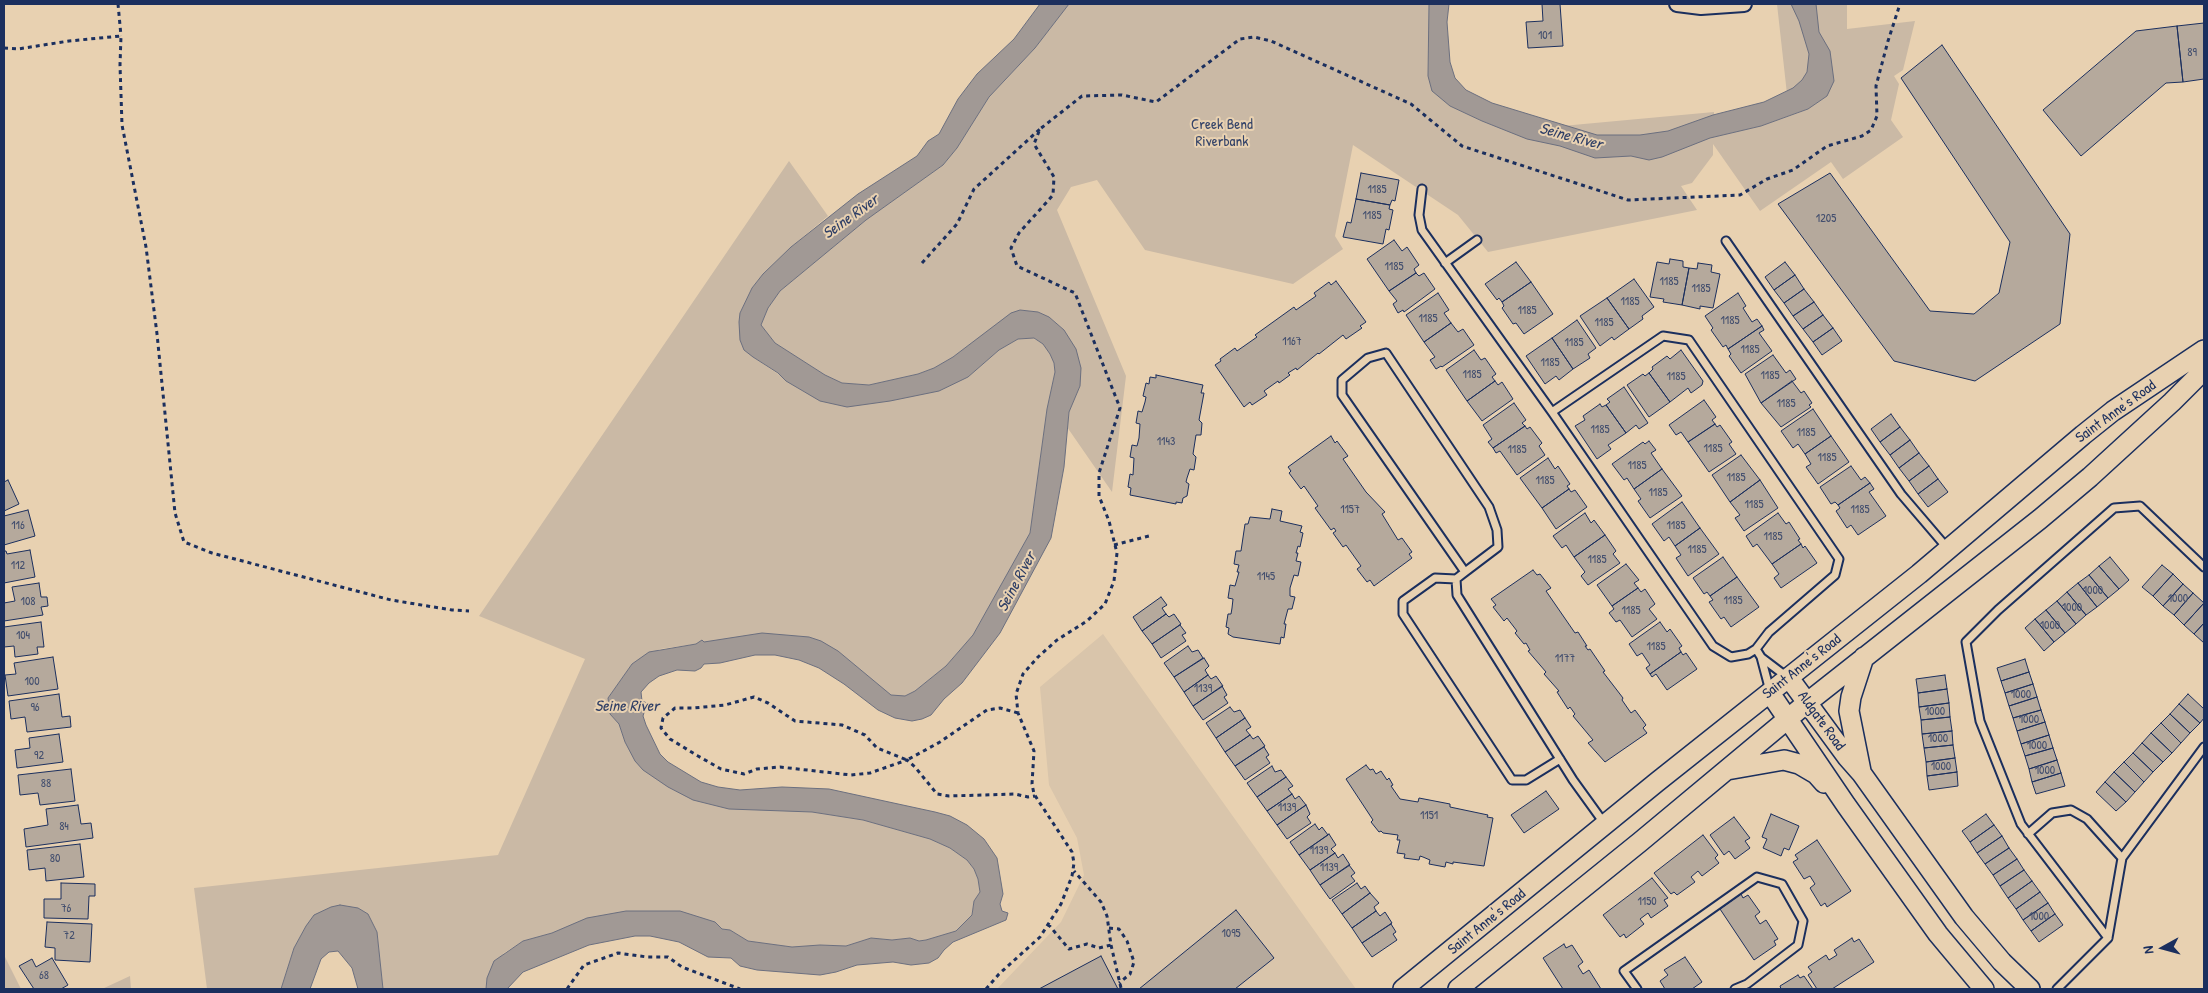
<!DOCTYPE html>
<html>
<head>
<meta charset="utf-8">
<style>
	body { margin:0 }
	#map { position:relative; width:2208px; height:993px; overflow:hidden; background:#e8d1b1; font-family:"Patrick Hand",sans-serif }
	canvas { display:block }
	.frame { position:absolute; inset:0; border:5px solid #1b2f5e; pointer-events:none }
	.north { position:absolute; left:2138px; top:923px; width:50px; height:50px; -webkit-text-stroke:4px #e8d1b1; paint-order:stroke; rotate:263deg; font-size:14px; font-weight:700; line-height:20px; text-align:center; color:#1b2f5e }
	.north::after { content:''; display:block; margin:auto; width:18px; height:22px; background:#1b2f5e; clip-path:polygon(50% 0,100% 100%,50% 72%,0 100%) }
</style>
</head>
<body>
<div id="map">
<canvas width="2208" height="993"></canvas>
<div class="frame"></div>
<div class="north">N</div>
</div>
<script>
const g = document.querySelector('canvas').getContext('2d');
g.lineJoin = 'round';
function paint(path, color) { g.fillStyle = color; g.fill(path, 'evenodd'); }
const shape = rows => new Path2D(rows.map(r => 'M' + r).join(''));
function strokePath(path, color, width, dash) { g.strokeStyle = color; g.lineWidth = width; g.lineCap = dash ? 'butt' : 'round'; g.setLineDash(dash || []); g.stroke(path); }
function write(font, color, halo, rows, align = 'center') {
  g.font = font + ' "Patrick Hand",sans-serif'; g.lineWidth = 4; g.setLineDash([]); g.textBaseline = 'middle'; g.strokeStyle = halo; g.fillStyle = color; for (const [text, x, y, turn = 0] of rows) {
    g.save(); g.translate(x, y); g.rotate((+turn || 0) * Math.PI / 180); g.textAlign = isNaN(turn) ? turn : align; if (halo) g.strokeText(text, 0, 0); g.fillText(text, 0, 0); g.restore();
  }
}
paint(shape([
	[1103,634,1356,989,997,989,1061,922,1084,875,1077,838,1049,785,1040,687]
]), '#d9c5ab');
paint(shape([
	[1069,4,1429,4,1428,76,1450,106,1482,121,1508,131,1714,112,1714,137,1761,126,1798,113,1808,109,1827,96,1828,92,1788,103,1777,4,1847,4,1847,29,1915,21,1903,70,1894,76,1899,84,1891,120,1903,137,1843,179,1831,162,1760,211,1713,144,1713,155,1692,183,1681,186,1697,210,1488,252,1458,215,1353,145,1335,236,1343,249,1293,284,1145,250,1097,180,1071,187,1057,210,1126,376,1112,492,1067,427,1069,412,1080,386,1064,330,1049,317,1038,312,1020,310,953,357,934,368,918,374,869,385,842,383,825,375,775,343,761,325,768,308,780,291,866,220,943,165,957,148,989,97,1035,48],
	[789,161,828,216,791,247,763,274,752,288,740,313,753,357,806,393,968,377,999,350,1018,339,1033,338,1043,344,1050,354,1054,363,1055,372,1047,409,1030,533,973,635,946,666,915,691,905,696,891,696,838,651,809,637,696,644,660,649,632,664,608,698,610,714,619,724,625,742,643,770,812,812,863,820,930,839,950,848,967,860,974,869,978,879,980,892,974,901,972,915,956,931,926,940,919,941,910,938,892,940,871,938,846,946,820,945,792,947,748,941,730,930,722,929,715,922,552,933,523,941,504,953,487,978,486,989,383,989,377,932,368,914,358,908,306,926,294,948,281,989,207,989,194,888,498,855,585,659,479,616],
	[4,955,21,989,4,989],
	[130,976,131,989,102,989]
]), '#cab9a5');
const water = shape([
	[1040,4,1069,4,1035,48,989,97,957,148,943,165,866,220,780,291,768,308,761,325,775,343,825,375,842,383,869,385,918,374,934,368,953,357,1011,313,1020,310,1038,312,1049,317,1064,330,1076,349,1081,368,1080,386,1069,412,1064,467,1051,538,1000,633,962,683,944,699,931,715,922,719,912,721,895,718,878,710,844,684,819,668,799,660,775,655,755,655,720,663,704,664,701,668,695,671,677,670,659,676,649,683,641,692,642,701,647,703,643,716,646,725,660,754,668,762,701,782,718,787,740,790,782,787,829,789,935,812,950,816,967,825,984,839,997,858,1003,894,1000,904,1002,911,1008,913,1006,920,953,942,944,950,938,958,929,963,911,965,893,962,857,965,836,972,820,975,757,970,740,966,731,958,708,957,679,942,650,936,635,936,589,945,523,972,507,989,486,989,487,978,494,961,523,941,552,933,587,918,626,911,680,911,715,922,722,929,730,930,748,941,792,947,820,945,846,946,871,938,892,940,910,938,919,941,926,940,956,931,972,915,974,901,980,892,978,879,974,869,967,860,950,848,930,839,863,820,812,812,729,809,693,800,668,787,643,770,635,761,625,742,619,724,610,714,608,698,632,664,649,652,696,644,702,640,704,642,762,633,809,637,821,641,838,651,891,695,905,696,915,691,946,666,973,635,1030,533,1047,409,1055,372,1054,363,1050,354,1043,344,1034,338,1018,339,999,350,968,377,939,391,890,401,847,407,820,401,786,381,778,373,753,357,744,350,740,340,739,322,740,313,752,288,763,274,791,247,858,194,917,156,928,141,939,134,958,99,977,74,1014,39,1040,4],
	[1429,4,1449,4,1447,22,1450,62,1455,78,1466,90,1492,103,1597,135,1640,135,1668,131,1713,115,1764,102,1793,88,1802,80,1807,72,1809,54,1799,21,1791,4,1816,4,1819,32,1830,51,1834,81,1827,96,1808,109,1761,126,1710,138,1662,157,1649,160,1631,156,1595,158,1560,146,1527,139,1482,121,1450,106,1432,91,1428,76,1429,4],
	[340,905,358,908,368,914,377,932,383,989,358,989,352,968,338,951,329,952,321,959,310,989,281,989,294,948,306,926,314,915,331,907,340,905]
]);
paint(water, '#a19995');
strokePath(water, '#6b6f7f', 1);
const building = shape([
	[1542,4,1560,4,1563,46,1528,48,1526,22,1543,21,1542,4],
	[2204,23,2204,79,2183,82,2177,26,2204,23],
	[2177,26,2183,82,2166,83,2081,156,2043,110,2136,31,2177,26],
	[1942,45,2070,234,2060,324,1975,381,1894,361,1778,204,1830,173,1930,311,1974,314,1999,293,2010,242,1901,78,1942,45],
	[1361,173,1399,180,1395,201,1392,200,1390,205,1356,199,1361,173],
	[1356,199,1390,205,1389,209,1393,210,1389,230,1386,229,1383,244,1343,237,1347,222,1351,223,1356,199],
	[1394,240,1402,251,1407,247,1419,265,1414,269,1416,273,1389,291,1367,259,1394,240],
	[1670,259,1683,261,1683,267,1689,268,1682,305,1663,302,1664,299,1650,297,1657,262,1669,264,1670,259],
	[1516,262,1531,282,1502,302,1499,298,1497,300,1485,284,1516,262],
	[1785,262,1795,275,1774,290,1765,277,1785,262],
	[1698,263,1712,265,1711,272,1720,274,1713,308,1700,306,1700,309,1682,305,1689,268,1697,269,1698,263],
	[1416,273,1419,276,1424,273,1435,289,1404,312,1403,310,1398,313,1393,304,1397,301,1389,291,1416,273],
	[1795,275,1804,289,1784,303,1774,290,1795,275],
	[1634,279,1654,307,1642,316,1643,319,1629,329,1607,298,1634,279],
	[1336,281,1366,322,1360,326,1362,328,1346,339,1343,335,1319,354,1318,353,1297,370,1296,368,1288,373,1290,375,1279,383,1278,381,1264,391,1267,395,1252,405,1250,402,1244,407,1215,365,1221,361,1220,359,1235,348,1237,351,1257,337,1255,335,1294,307,1296,310,1316,296,1314,293,1329,282,1331,285,1336,281],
	[1531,282,1553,314,1524,334,1516,323,1513,324,1502,308,1504,306,1502,302,1531,282],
	[1804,289,1814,302,1793,316,1784,303,1804,289],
	[1438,293,1449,310,1444,313,1451,323,1424,342,1406,315,1438,293],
	[1738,293,1746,306,1743,308,1752,322,1757,319,1762,326,1728,349,1726,345,1723,347,1711,330,1713,328,1705,316,1738,293],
	[1607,298,1629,329,1614,340,1612,337,1600,346,1580,316,1607,298],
	[1814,302,1823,315,1803,329,1793,316,1814,302],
	[1823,315,1833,328,1813,342,1803,329,1823,315],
	[1577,320,1596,348,1588,354,1590,358,1573,369,1552,338,1577,320],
	[1451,323,1458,332,1463,329,1474,345,1442,367,1441,366,1436,369,1430,360,1435,357,1424,342,1451,323],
	[1762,326,1764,330,1759,333,1772,351,1741,373,1729,356,1731,354,1728,349,1762,326],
	[1833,328,1842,341,1822,355,1813,342,1833,328],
	[1552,338,1573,369,1559,380,1556,376,1545,384,1526,356,1552,338],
	[1474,350,1481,360,1485,358,1496,374,1492,377,1495,381,1467,401,1446,370,1474,350],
	[1681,350,1703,381,1702,385,1691,393,1688,388,1670,402,1649,373,1653,369,1652,367,1667,356,1670,359,1681,350],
	[1773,355,1786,373,1790,370,1796,379,1761,403,1745,374,1773,355],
	[1649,373,1670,402,1649,417,1627,385,1643,374,1645,376,1649,373],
	[1156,375,1203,385,1201,393,1204,393,1199,420,1202,423,1201,435,1196,435,1193,454,1196,457,1194,470,1190,469,1187,478,1186,482,1189,484,1187,496,1183,498,1182,503,1176,502,1176,504,1130,495,1131,488,1128,487,1130,474,1133,475,1134,458,1130,457,1132,445,1137,446,1139,438,1140,424,1136,423,1138,411,1142,412,1145,402,1146,397,1143,396,1146,383,1149,384,1150,377,1156,378,1156,375],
	[1495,381,1498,385,1502,382,1513,399,1482,421,1467,401,1495,381],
	[1792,381,1801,393,1804,391,1812,403,1809,405,1811,407,1781,427,1761,403,1792,381],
	[1624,387,1648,423,1639,429,1636,425,1626,433,1606,405,1610,402,1607,399,1624,387],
	[1704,400,1716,417,1712,420,1715,424,1688,442,1681,432,1676,435,1669,425,1704,400],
	[1514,403,1526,420,1522,423,1525,426,1493,448,1488,442,1492,439,1483,425,1514,403],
	[1600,404,1602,407,1606,405,1626,433,1608,445,1611,449,1597,459,1575,426,1585,420,1583,416,1600,404],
	[1813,409,1831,436,1805,454,1798,444,1793,448,1781,431,1813,409],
	[1891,414,1900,427,1880,442,1871,429,1891,414],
	[1715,424,1717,427,1720,425,1732,442,1729,444,1736,454,1709,472,1688,442,1715,424],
	[1525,426,1527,429,1530,427,1542,443,1539,446,1545,455,1517,475,1500,451,1496,453,1493,448,1525,426],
	[1900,427,1910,440,1890,455,1880,442,1900,427],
	[1331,436,1335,443,1337,441,1348,456,1343,459,1366,492,1385,512,1382,514,1398,540,1402,538,1412,552,1409,554,1412,558,1374,586,1370,580,1367,582,1357,569,1361,566,1346,545,1343,547,1333,533,1336,531,1334,528,1331,530,1315,508,1318,506,1304,486,1301,489,1289,473,1291,471,1288,467,1331,436],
	[1831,436,1849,462,1818,484,1806,467,1811,464,1805,454,1831,436],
	[1910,440,1919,453,1899,468,1890,455,1910,440],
	[1649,441,1656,450,1651,453,1662,469,1634,489,1627,478,1624,480,1612,464,1643,442,1645,444,1649,441],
	[1919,453,1929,466,1909,481,1899,468,1919,453],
	[1741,455,1760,480,1730,502,1712,475,1741,455],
	[1548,458,1555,469,1558,466,1570,484,1567,486,1569,489,1542,508,1520,478,1548,458],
	[1851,466,1861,480,1865,477,1870,483,1838,505,1835,502,1831,504,1820,487,1851,466],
	[1929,466,1938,479,1918,494,1909,481,1929,466],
	[1662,469,1682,496,1650,518,1638,501,1641,499,1634,489,1662,469],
	[1938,479,1948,492,1928,507,1918,494,1938,479],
	[8,480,19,504,4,511,4,482,8,480],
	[1760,480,1778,508,1744,531,1735,518,1740,515,1730,502,1760,480],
	[1870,483,1874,489,1869,492,1886,516,1858,535,1851,525,1847,528,1836,511,1840,508,1838,505,1870,483],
	[1569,489,1571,492,1575,490,1587,507,1556,529,1542,508,1569,489],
	[1682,502,1700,528,1675,546,1669,537,1664,541,1652,524,1682,502],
	[1272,509,1282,511,1280,521,1302,526,1300,532,1303,533,1300,547,1298,546,1296,553,1298,553,1296,561,1301,562,1298,576,1294,575,1290,588,1290,596,1295,597,1292,609,1288,609,1284,624,1286,624,1284,638,1281,637,1280,644,1233,637,1228,634,1229,628,1226,627,1228,614,1231,614,1232,608,1233,599,1228,598,1230,585,1235,586,1239,572,1237,572,1239,565,1234,564,1236,551,1241,551,1245,524,1248,524,1250,517,1270,519,1272,509],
	[28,510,35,536,4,545,4,516,28,510],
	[1585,513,1591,523,1594,520,1605,535,1574,557,1566,545,1562,548,1553,536,1585,513],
	[1778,513,1786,524,1789,522,1800,539,1798,540,1801,544,1772,564,1757,544,1753,547,1746,536,1778,513],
	[1700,528,1719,554,1688,576,1676,558,1681,555,1675,546,1700,528],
	[1605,535,1616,551,1613,554,1620,563,1588,585,1581,576,1585,572,1574,557,1605,535],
	[1801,544,1803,548,1805,546,1817,563,1781,588,1774,578,1779,574,1772,564,1801,544],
	[30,550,35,577,4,583,4,551,6,551,7,554,30,550],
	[1723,557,1737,577,1710,596,1707,592,1704,594,1693,578,1723,557],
	[2110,557,2129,580,2119,589,2099,566,2110,557],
	[1626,564,1639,580,1634,583,1638,588,1612,606,1597,585,1626,564],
	[2162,565,2173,574,2153,596,2142,587,2162,565],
	[2099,566,2119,589,2108,598,2089,575,2099,566],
	[1533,570,1537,575,1540,574,1551,588,1546,591,1575,633,1578,632,1587,646,1585,646,1588,650,1590,649,1605,671,1603,672,1623,698,1622,700,1631,713,1635,710,1646,725,1643,728,1647,733,1605,762,1588,743,1593,740,1573,716,1575,714,1570,707,1568,709,1557,692,1559,691,1544,674,1546,672,1528,651,1530,650,1526,643,1524,644,1515,633,1517,631,1507,618,1504,621,1493,607,1496,605,1491,599,1533,570],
	[2173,574,2183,584,2163,606,2153,596,2173,574],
	[2089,575,2108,598,2097,607,2078,583,2089,575],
	[1737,577,1759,607,1731,627,1724,617,1721,619,1709,602,1713,600,1710,596,1737,577],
	[39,583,41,597,47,597,48,606,41,607,43,615,4,621,4,603,15,601,12,587,39,583],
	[2078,583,2097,607,2086,615,2067,592,2078,583],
	[2183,584,2193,593,2174,615,2163,606,2183,584],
	[1638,588,1641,592,1645,589,1655,604,1649,609,1657,619,1632,637,1620,620,1616,622,1609,613,1614,609,1612,606,1638,588],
	[2067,592,2086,615,2076,624,2057,601,2067,592],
	[2193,593,2204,603,2184,625,2174,615,2193,593],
	[1161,597,1167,605,1162,608,1166,614,1142,631,1133,617,1161,597],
	[2057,601,2076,624,2065,633,2046,610,2057,601],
	[2204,603,2204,623,2194,634,2184,625,2204,603],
	[2046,610,2065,633,2054,642,2035,619,2046,610],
	[1166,614,1169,617,1174,614,1181,624,1152,644,1142,631,1166,614],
	[2035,619,2054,642,2044,651,2025,628,2035,619],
	[41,622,44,647,37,647,38,654,15,657,14,646,4,647,4,627,41,622],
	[1660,622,1667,632,1670,629,1682,646,1679,648,1681,652,1650,674,1646,668,1650,665,1642,653,1637,656,1629,644,1660,622],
	[2204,623,2204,643,2194,634,2204,623],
	[1180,625,1186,633,1182,635,1186,641,1161,658,1152,644,1180,625],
	[1188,646,1192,652,1198,650,1203,658,1174,677,1164,663,1188,646],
	[1681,652,1683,655,1686,653,1697,669,1667,690,1656,674,1652,677,1650,674,1681,652],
	[53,657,58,689,8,696,5,675,16,674,14,663,53,657],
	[1204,658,1209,666,1205,670,1208,675,1184,692,1174,677,1204,658],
	[2025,659,2029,672,2001,681,1997,668,2025,659],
	[2029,672,2033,684,2005,693,2001,681,2029,672],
	[1208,675,1211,679,1216,676,1223,686,1193,706,1184,692,1208,675],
	[1945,675,1947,689,1918,693,1916,679,1945,675],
	[2033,684,2037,697,2009,706,2005,693,2033,684],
	[1222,686,1227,695,1224,697,1228,703,1203,720,1193,706,1222,686],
	[1947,689,1949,703,1919,707,1918,693,1947,689],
	[59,694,62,717,70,716,71,727,27,732,25,717,11,719,9,701,59,694],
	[2188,694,2204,709,2204,718,2200,723,2179,704,2188,694],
	[2037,697,2041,710,2013,718,2009,706,2037,697],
	[1949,703,1950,717,1921,720,1919,707,1949,703],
	[2179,704,2200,723,2190,733,2170,714,2179,704],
	[1230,707,1234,712,1240,710,1245,718,1216,738,1206,723,1230,707],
	[2041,710,2045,722,2017,731,2013,718,2041,710],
	[2170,714,2190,733,2181,743,2161,723,2170,714],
	[1950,717,1952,731,1922,734,1921,720,1950,717],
	[1245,718,1251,727,1246,730,1250,735,1225,752,1216,738,1245,718],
	[2045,722,2049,735,2021,744,2017,731,2045,722],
	[2161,723,2181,743,2172,753,2151,733,2161,723],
	[1952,731,1953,745,1924,748,1922,734,1952,731],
	[2151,733,2172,753,2163,762,2142,743,2151,733],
	[59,734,63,762,17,768,15,750,30,748,29,738,59,734],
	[1250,735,1253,739,1258,736,1265,746,1235,766,1225,752,1250,735],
	[2049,735,2053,748,2025,756,2021,744,2049,735],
	[2142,743,2163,762,2153,772,2133,753,2142,743],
	[1953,745,1955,758,1926,762,1924,748,1953,745],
	[1264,747,1269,755,1266,757,1270,763,1245,780,1235,766,1264,747],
	[2053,748,2057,760,2029,769,2025,756,2053,748],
	[2133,753,2153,772,2144,782,2124,762,2133,753],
	[1955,758,1957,772,1927,776,1926,762,1955,758],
	[2057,760,2061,773,2032,782,2029,769,2057,760],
	[2124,762,2144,782,2135,792,2114,772,2124,762],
	[1366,765,1370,770,1373,769,1376,774,1381,771,1387,780,1389,778,1393,785,1391,786,1400,799,1418,802,1419,798,1450,804,1450,807,1488,815,1487,817,1493,818,1484,866,1453,862,1453,864,1446,862,1445,867,1429,864,1430,860,1423,857,1420,856,1419,860,1404,858,1405,854,1397,853,1400,840,1397,840,1398,835,1383,833,1381,831,1379,832,1371,822,1373,820,1346,779,1366,765],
	[1272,766,1275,772,1281,770,1286,777,1257,797,1247,783,1272,766],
	[71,769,75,801,40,805,38,793,20,795,18,775,71,769],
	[1957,772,1958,786,1929,790,1927,776,1957,772],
	[2114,772,2135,792,2126,802,2105,782,2114,772],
	[2061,773,2065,786,2036,794,2032,782,2061,773],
	[1286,777,1293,786,1288,789,1292,794,1267,811,1257,797,1286,777],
	[2105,782,2126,802,2116,811,2096,792,2105,782],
	[1546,791,1559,809,1524,833,1511,815,1546,791],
	[1292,794,1295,799,1299,796,1306,805,1277,825,1267,811,1292,794],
	[78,805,81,824,91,823,93,838,26,847,24,829,48,825,46,809,78,805],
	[1306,805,1310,814,1307,817,1311,823,1287,839,1277,825,1306,805],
	[1771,814,1799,826,1789,850,1784,848,1781,856,1763,848,1767,839,1762,837,1771,814],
	[1986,814,1994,825,1970,842,1962,831,1986,814],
	[1734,817,1750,838,1745,841,1750,848,1735,859,1729,851,1724,855,1710,835,1734,817],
	[1315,824,1319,830,1322,827,1328,835,1299,855,1290,842,1315,824],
	[1994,825,2002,836,1977,853,1970,842,1994,825],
	[1329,834,1336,845,1331,849,1335,853,1310,870,1299,855,1329,834],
	[1703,835,1718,855,1715,858,1719,863,1702,876,1698,871,1691,877,1695,882,1677,895,1674,892,1671,894,1654,873,1703,835],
	[2002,836,2009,848,1985,864,1977,853,2002,836],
	[1817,840,1851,891,1827,907,1825,903,1821,906,1810,888,1815,884,1810,876,1804,879,1793,862,1798,859,1795,855,1817,840],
	[80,844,84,877,46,881,45,868,29,870,27,850,80,844],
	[2009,848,2017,859,1993,875,1985,864,2009,848],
	[1335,853,1338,858,1343,854,1350,865,1320,885,1310,870,1335,853],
	[2017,859,2024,870,2000,886,1993,875,2017,859],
	[1349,865,1355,873,1351,876,1355,881,1330,899,1320,885,1349,865],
	[2024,870,2032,881,2008,898,2000,886,2024,870],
	[1652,878,1668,898,1664,900,1668,906,1651,918,1648,913,1640,919,1644,924,1626,938,1624,934,1620,937,1603,915,1652,878],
	[2032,881,2040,892,2016,909,2008,898,2032,881],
	[61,883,95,884,95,896,89,896,88,919,44,918,44,899,61,899,61,883],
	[1357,883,1361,889,1365,886,1370,893,1342,914,1332,900,1357,883],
	[2040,892,2048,903,2023,920,2016,909,2040,892],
	[1370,893,1379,903,1374,907,1376,911,1352,928,1342,914,1370,893],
	[1741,894,1743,898,1748,895,1760,912,1755,916,1760,924,1766,920,1778,939,1774,941,1776,945,1754,960,1720,909,1741,894],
	[2048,903,2055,914,2031,931,2023,920,2048,903],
	[1236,910,1274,958,1235,989,1139,989,1236,910],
	[1376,911,1380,916,1385,912,1392,923,1362,943,1352,928,1376,911],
	[2055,914,2063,925,2039,942,2031,931,2055,914],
	[47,922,92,924,90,962,55,960,55,948,45,947,47,922],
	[1391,924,1396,932,1393,934,1397,940,1372,957,1362,943,1391,924],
	[1852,938,1854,942,1859,939,1874,962,1832,989,1817,989,1808,975,1812,972,1808,967,1826,955,1829,960,1837,955,1834,950,1852,938],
	[1564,944,1566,948,1572,945,1583,962,1578,966,1583,974,1589,970,1601,989,1563,989,1543,958,1564,944],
	[1101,956,1118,989,1039,989,1101,956],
	[1685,957,1702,982,1692,989,1665,989,1660,981,1668,975,1664,970,1685,957],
	[52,958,68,985,61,989,34,989,19,966,32,959,36,967,52,958],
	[1798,975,1800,978,1804,976,1813,989,1781,989,1780,986,1798,975]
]);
paint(building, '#b5a99c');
strokePath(building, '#1b2f5e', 1);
const lane = shape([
	[1422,189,1419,215,1422,230,1552,412,1713,646,1731,657,1748,654,1756,649,1769,632,1835,575,1839,559,1689,340,1663,336,1552,412],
	[1726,241,1901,494,1948,549],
	[1445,263,1477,240],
	[1465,572,1342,395,1342,380,1368,358,1386,353,1489,507,1497,530,1498,547,1465,572,1456,579,1457,595,1573,780,1604,823],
	[1456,579,1435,578,1403,601,1403,614,1512,780,1526,780,1560,759],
	[1756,649,1761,657,1770,691],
	[1762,658,1787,677],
	[2028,834,2052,813,2071,810,2087,819,2122,858],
	[2108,938,2021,824,1980,721,1966,642,1998,610,2114,508,2140,506,2204,567],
	[1637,989,1624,971,1757,877,1782,884,1803,921,1798,945,1747,984,1735,989],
	[2057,989,2108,938,2122,858,2204,747]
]);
const street = shape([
	[1677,4,1701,7,1744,4]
]);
const secondary = shape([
	[1789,678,1847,757,1862,774,1964,917,2002,962,2030,989],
	[1770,693,1846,805,1938,934,1984,989],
	[1727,770,1784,760,1799,764,1816,774,1824,783],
	[1861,771,1849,711,1851,697,1864,657],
	[1403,989,1657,782,1919,574,2083,435,2113,411,2204,350],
	[1458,989,1640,842,1808,702,2040,519,2090,477,2172,402,2204,370]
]);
strokePath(lane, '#1b2f5e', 11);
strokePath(street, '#1b2f5e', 18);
strokePath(secondary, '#1b2f5e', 22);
strokePath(shape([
	[118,4,121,36],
	[4,48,18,49,69,41,121,36,120,65,122,125,146,247,157,334,175,513,184,542,212,553,391,600,452,610,469,611],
	[922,263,957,224,974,189,1040,129],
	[1114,545,1149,536],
	[1018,713,1000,708,987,710,940,742,907,760,877,748,865,735,842,725,795,721,768,703,754,697,725,705,693,708,675,708,663,718,661,728,670,739,698,756,721,769,744,774,757,769,780,767,851,775,870,773,907,760,915,767,937,794,949,796,1015,794,1028,797,1035,796],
	[1048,924,1069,949,1087,944,1099,948,1111,945,1107,916,1101,902,1074,871],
	[1109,928,1119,929,1127,941,1134,962,1130,974,1119,983],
	[1111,945,1121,988],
	[567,989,584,965,618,953,647,957,668,957,682,967,740,989],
	[986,989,999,974,1040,937,1061,904,1072,876,1074,863,1072,852,1034,794,1032,784,1034,751,1018,713,1016,694,1023,674,1038,657,1057,640,1087,621,1105,604,1114,581,1117,553,1109,521,1099,496,1099,473,1120,408,1075,293,1017,266,1011,248,1019,233,1053,195,1054,177,1034,144,1040,129,1082,96,1122,95,1156,102,1240,39,1254,37,1271,41,1411,104,1462,146,1628,200,1740,195,1767,179,1793,170,1827,146,1862,136,1871,130,1877,116,1876,86,1888,41,1900,4]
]), '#1b2f5e', 3, [4, 4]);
strokePath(lane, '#e8d1b1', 7);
strokePath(street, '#e8d1b1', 14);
strokePath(secondary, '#e8d1b1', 19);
write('12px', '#424e6e', null, [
	["101",1545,36],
	["89",2192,53],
	["1185",1377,190],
	["1185",1372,216],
	["1205",1826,219],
	["1185",1394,267],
	["1185",1669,282],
	["1185",1701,289],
	["1185",1630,302],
	["1185",1527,311],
	["1185",1428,319],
	["1185",1730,321],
	["1185",1604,323],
	["1167",1292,342],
	["1185",1574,343],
	["1185",1750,350],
	["1185",1550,363],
	["1185",1472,375],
	["1185",1770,376],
	["1185",1676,377],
	["1185",1786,404],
	["1185",1600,430],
	["1185",1806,433],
	["1143",1166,442],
	["1185",1713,449],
	["1185",1517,450],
	["1185",1827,458],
	["1185",1637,466],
	["1185",1736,478],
	["1185",1545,481],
	["1185",1658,493],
	["1185",1754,505],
	["1157",1350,510],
	["1185",1860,510],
	["116",18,526],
	["1185",1676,526],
	["1185",1773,537],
	["1185",1697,550],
	["1185",1597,560],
	["112",18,566],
	["1145",1266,577],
	["1000",2093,591],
	["1000",2178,599],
	["1185",1733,601],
	["108",28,602],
	["1000",2072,608],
	["1185",1631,611],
	["1000",2050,626],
	["104",23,636],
	["1185",1656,647],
	["1177",1565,659],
	["100",32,682],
	["1139",1203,689],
	["1000",2021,695],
	["96",35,708],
	["1000",1935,712],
	["1000",2029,720],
	["1000",1938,739],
	["1000",2037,746],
	["92",39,756],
	["1000",1941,767],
	["1000",2045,771],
	["88",46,784],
	["1139",1287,808],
	["1151",1429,816],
	["84",64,827],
	["1139",1319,851],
	["80",55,859],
	["1139",1329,868],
	["1150",1647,902],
	["76",66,909],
	["1000",2039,917],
	["1095",1231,934],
	["72",69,936],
	["68",44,976]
]);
write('15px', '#354469', '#e8d1b1', [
	["Creek Bend",1222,125],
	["Riverbank",1222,142]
]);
write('15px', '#1b2f5e', '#e8d1b1', [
	["Saint Anne's Road",2116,412,-36],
	["Saint Anne's Road",1802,667,-38],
	["Aldgate Road",1821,721,54],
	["Saint Anne's Road",1487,922,-39]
]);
write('italic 16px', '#2f3f66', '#e8d1b1', [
	["Seine River",1571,137,15],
	["Seine River",851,217,-36],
	["Seine River",1017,582,-62],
	["Seine River",627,707]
]);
</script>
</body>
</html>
